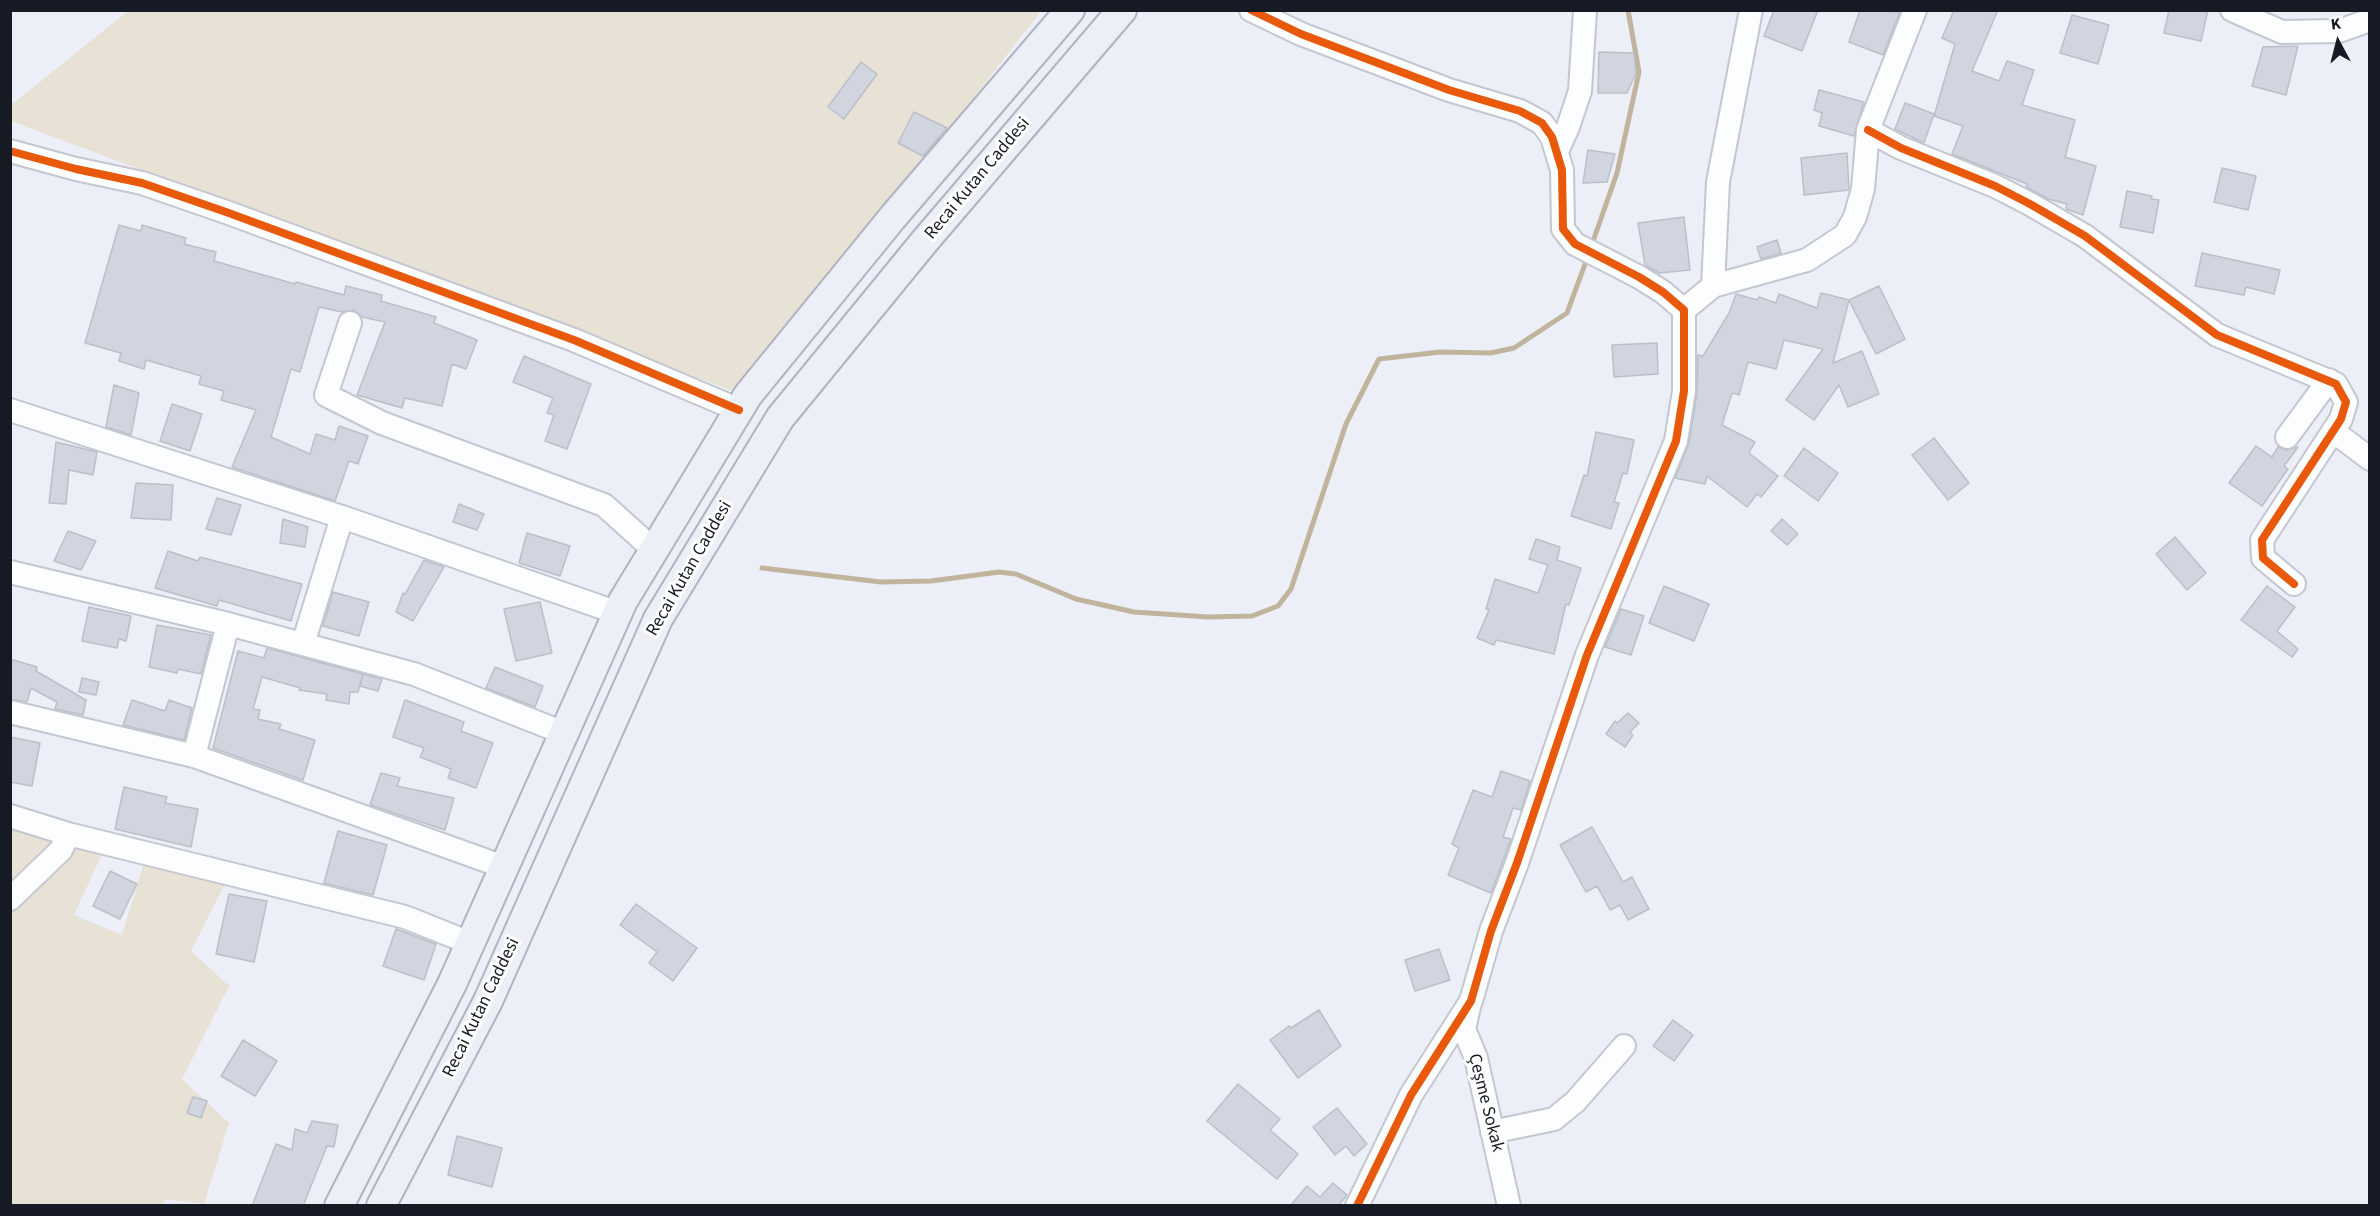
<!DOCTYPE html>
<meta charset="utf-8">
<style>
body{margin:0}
#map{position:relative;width:2380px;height:1216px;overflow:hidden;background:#eceff7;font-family:"Source Sans 3",sans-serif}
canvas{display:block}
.frame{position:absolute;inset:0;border:12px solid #151a25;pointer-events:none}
.north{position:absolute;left:2308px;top:12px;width:60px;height:60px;-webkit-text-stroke:4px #fff;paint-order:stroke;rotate:353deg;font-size:16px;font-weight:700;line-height:24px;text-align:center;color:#151a25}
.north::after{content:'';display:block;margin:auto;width:21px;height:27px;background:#151a25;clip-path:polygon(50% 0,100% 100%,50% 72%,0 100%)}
</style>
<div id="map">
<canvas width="2380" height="1216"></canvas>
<div class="frame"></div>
<div class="north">K</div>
</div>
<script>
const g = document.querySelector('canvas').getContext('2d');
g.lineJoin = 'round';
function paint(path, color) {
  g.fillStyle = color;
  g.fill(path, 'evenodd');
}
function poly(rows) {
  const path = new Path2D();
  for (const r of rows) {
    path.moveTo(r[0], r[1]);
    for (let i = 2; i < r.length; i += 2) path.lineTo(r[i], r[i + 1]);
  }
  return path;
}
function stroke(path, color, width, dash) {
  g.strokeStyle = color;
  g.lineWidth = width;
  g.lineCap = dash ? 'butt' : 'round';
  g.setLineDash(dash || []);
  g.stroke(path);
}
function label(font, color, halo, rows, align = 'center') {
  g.font = font + ' "Source Sans 3",sans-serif';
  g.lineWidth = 6;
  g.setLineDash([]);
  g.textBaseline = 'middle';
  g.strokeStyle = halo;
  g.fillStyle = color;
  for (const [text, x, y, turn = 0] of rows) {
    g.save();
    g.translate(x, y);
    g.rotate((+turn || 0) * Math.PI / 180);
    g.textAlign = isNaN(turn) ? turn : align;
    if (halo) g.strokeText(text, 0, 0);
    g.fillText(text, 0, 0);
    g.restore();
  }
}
const green = poly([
 [128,11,1041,11,743,395,11,121,10,106],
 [10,815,107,843,74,915,122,935,147,853,230,874,191,951,229,986,182,1079,229,1123,204,1204,165,1199,162,1206,11,1205]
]);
const stream = poly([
 [1591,247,1617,173,1639,72,1628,10],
 [762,568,881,582,931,581,999,572,1016,574,1076,599,1134,612,1208,617,1252,616,1278,606,1291,589,1346,424,1379,359,1440,352,1491,353,1514,348,1567,313,1588,256]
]);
const building = poly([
 [1774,10,1818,10,1802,51,1764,36,1774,10],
 [1860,10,1900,12,1883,55,1849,42,1860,10],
 [1954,10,1998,10,1972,71,1999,81,2007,61,2034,70,2022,105,2075,120,2065,157,2096,166,2083,215,2066,209,2067,204,2048,199,2026,187,2027,184,1952,154,1963,126,1934,116,1955,44,1942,38,1954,10],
 [2169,10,2208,10,2201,41,2164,33,2169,10],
 [2072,15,2109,25,2098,64,2060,53,2072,15],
 [2298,46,2286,95,2252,86,2263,47,2298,46],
 [1599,52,1634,53,1636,73,1627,93,1598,93,1599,52],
 [861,62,877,74,844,119,828,107,861,62],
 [1819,90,1864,102,1854,136,1819,126,1822,113,1814,110,1819,90],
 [1905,103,1934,114,1924,143,1895,129,1905,103],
 [914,112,947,128,923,156,898,143,914,112],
 [1588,150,1615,154,1607,182,1583,183,1588,150],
 [1847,153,1849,190,1804,195,1801,158,1847,153],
 [2222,168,2256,176,2248,210,2214,202,2222,168],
 [2127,191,2152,196,2151,199,2159,200,2153,233,2120,227,2127,191],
 [1684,217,1690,270,1659,273,1645,265,1638,223,1684,217],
 [119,225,141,231,142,225,186,238,184,244,216,252,214,261,295,284,296,282,344,295,346,286,382,295,381,301,436,317,434,323,477,340,466,369,452,364,442,406,405,398,402,408,357,395,385,322,362,317,354,310,342,312,319,307,300,372,291,369,271,437,310,454,316,434,335,440,339,426,368,436,358,464,349,461,335,501,232,467,256,410,221,400,224,391,199,384,201,376,146,360,144,369,119,361,121,353,85,343,119,225],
 [1777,240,1781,253,1761,259,1757,247,1777,240],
 [2202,253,2280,270,2274,294,2246,287,2244,295,2195,286,2202,253],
 [1879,286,1905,339,1876,354,1849,300,1879,286],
 [1821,293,1849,300,1833,363,1862,351,1879,394,1848,407,1839,385,1814,420,1786,400,1823,349,1784,340,1776,369,1748,362,1739,395,1732,393,1722,425,1755,442,1749,453,1778,476,1761,497,1757,494,1747,507,1707,476,1705,484,1675,478,1689,443,1697,393,1698,355,1703,356,1729,313,1736,294,1757,300,1759,297,1776,303,1779,294,1817,308,1821,293],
 [1657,343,1658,374,1614,377,1612,345,1657,343],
 [524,356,591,384,567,449,545,441,554,415,547,413,553,398,513,382,524,356],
 [114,385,139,393,131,435,106,427,114,385],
 [172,404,202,414,190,451,160,441,172,404],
 [1596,432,1634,440,1627,474,1623,473,1614,502,1619,503,1611,529,1571,516,1584,475,1587,476,1596,432],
 [1934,438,1969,483,1948,500,1912,455,1934,438],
 [56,442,97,452,93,475,69,470,66,504,49,503,56,442],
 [2256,446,2272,457,2278,447,2286,450,2298,447,2284,466,2288,469,2262,506,2229,483,2256,446],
 [1804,448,1838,473,1818,501,1784,476,1804,448],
 [136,483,173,485,171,520,131,518,136,483],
 [217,498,241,505,231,535,206,529,217,498],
 [459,504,484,514,477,530,453,522,459,504],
 [283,519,308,527,305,547,280,543,283,519],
 [1782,519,1798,534,1787,545,1771,531,1782,519],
 [68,531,96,541,81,570,54,561,68,531],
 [527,533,570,546,560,576,519,563,527,533],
 [2175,537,2206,573,2187,590,2156,554,2175,537],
 [1536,539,1560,547,1557,560,1581,568,1569,605,1566,604,1554,654,1496,640,1494,645,1477,638,1489,610,1486,609,1495,579,1538,593,1548,565,1529,559,1536,539],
 [168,551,198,561,200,557,302,584,291,621,219,600,217,606,155,588,168,551],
 [424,560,444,567,413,621,396,612,403,593,405,594,424,560],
 [1664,586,1709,604,1694,641,1649,623,1664,586],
 [2267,586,2295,607,2277,631,2298,649,2292,657,2241,620,2267,586],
 [333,592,369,602,359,636,323,626,333,592],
 [540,602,552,653,516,661,504,609,540,602],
 [89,607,131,616,126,641,119,639,117,648,82,641,89,607],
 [1621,609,1644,616,1631,655,1605,647,1621,609],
 [157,625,211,635,201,674,178,669,177,673,149,667,157,625],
 [267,648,363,674,358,692,350,692,349,704,326,700,327,694,299,690,300,688,262,677,253,709,260,710,258,719,281,724,279,729,315,740,303,780,213,748,238,651,264,658,267,648],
 [10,659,37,667,36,671,86,700,83,715,55,709,57,702,31,688,27,702,10,699,10,659],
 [495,667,543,686,535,707,486,688,495,667],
 [363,674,382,679,378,691,360,686,363,674],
 [82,678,99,682,96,695,79,692,82,678],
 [132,700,165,711,169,700,192,708,184,740,123,725,132,700],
 [405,700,464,722,461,731,493,743,476,788,448,778,451,769,420,757,424,748,393,737,405,700],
 [1628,713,1639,723,1630,732,1633,735,1625,747,1606,734,1615,721,1617,723,1628,713],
 [10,737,40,743,32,786,10,782,10,737],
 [1501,771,1530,781,1521,810,1513,808,1503,837,1511,839,1491,893,1448,875,1459,848,1452,844,1473,790,1492,797,1501,771],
 [381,773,400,778,397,786,454,798,445,830,370,805,381,773],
 [124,787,167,797,165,803,198,809,191,847,115,829,124,787],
 [1592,827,1623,882,1632,877,1649,909,1628,920,1620,905,1610,910,1597,886,1586,892,1560,845,1592,827],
 [338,831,387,845,373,895,324,883,338,831],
 [110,871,137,884,120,919,93,906,110,871],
 [229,894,267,901,254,962,216,954,229,894],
 [636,904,697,948,673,981,649,963,657,952,620,925,636,904],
 [396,929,436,944,424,980,383,966,396,929],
 [1439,949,1450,980,1415,991,1405,960,1439,949],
 [1319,1010,1341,1046,1298,1078,1270,1040,1289,1026,1291,1028,1319,1010],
 [1673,1020,1693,1035,1674,1061,1653,1046,1673,1020],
 [243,1040,277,1061,255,1096,221,1076,243,1040],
 [1238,1084,1280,1119,1270,1130,1298,1154,1277,1179,1207,1121,1238,1084],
 [193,1097,207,1101,201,1118,187,1113,193,1097],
 [1337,1108,1367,1144,1354,1156,1346,1146,1335,1155,1313,1127,1337,1108],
 [312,1121,338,1125,334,1147,327,1146,303,1206,252,1206,276,1144,292,1150,295,1129,307,1133,312,1121],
 [457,1136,502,1148,492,1187,448,1175,457,1136],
 [1333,1183,1347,1195,1338,1206,1290,1206,1307,1186,1320,1197,1333,1183]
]);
const minor = poly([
 [1251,10,1301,34,1449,90,1520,111,1542,123,1552,137,1562,170,1563,229,1575,244,1639,277,1663,292,1684,310,1684,391,1676,441,1587,655,1517,863,1491,931,1471,1001,1411,1095,1357,1206],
 [2232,10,2282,32,2339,31,2370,20],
 [1868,130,1901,148,1995,186,2030,204,2085,236,2217,335,2336,384,2346,402,2341,419,2262,540,2263,558,2294,584],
 [10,151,76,169,142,183,226,212,574,340,739,410],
 [1557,151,1568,127,1580,91,1585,10],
 [1713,286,1718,182,1751,10],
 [1684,310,1713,286,1807,260,1845,235,1855,217,1863,189,1868,130,1915,10],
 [350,323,326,395,382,423,604,505,654,550],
 [10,410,342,517,618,613],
 [2333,431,2370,459],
 [2287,437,2329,380],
 [10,572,228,624,414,674,564,733],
 [228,624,194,756,504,867],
 [303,644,342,517],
 [10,712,194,756],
 [10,816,68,834,405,917,470,943],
 [10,899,61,850,68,834],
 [1469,1007,1464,1029,1476,1058,1509,1206],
 [1492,1132,1554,1119,1575,1102,1624,1046]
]);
const major = poly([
 [339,1206,452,984,623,601,748,395,893,217,1070,10],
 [381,1206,488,1001,658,619,780,418,924,242,1122,10]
]);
const cycleway = poly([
 [1251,10,1301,34,1449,90,1520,111,1542,123,1552,137,1562,170,1563,229,1575,244,1639,277,1663,292,1684,310,1684,391,1676,441,1587,655,1517,863,1491,931,1471,1001,1411,1095,1357,1206],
 [1868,130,1901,148,1995,186,2030,204,2085,236,2217,335,2336,384,2346,402,2341,419,2262,540,2263,558,2294,584],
 [10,151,76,169,142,183,226,212,574,340,739,410]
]);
const streetNames = [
 ["Recai Kutan Caddesi",978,179,-50],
 ["Recai Kutan Caddesi",690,569,-60],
 ["Recai Kutan Caddesi",482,1008,-64],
 ["Çeşme Sokak",1485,1103,76]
];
paint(green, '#e7e1d6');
stroke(stream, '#c0b49c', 5);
paint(building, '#d1d5df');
stroke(building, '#bbbfc8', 1.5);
stroke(minor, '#c4c7d1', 26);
stroke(major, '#aeb4c1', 32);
stroke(minor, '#fcfdfe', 22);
stroke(major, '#eceff5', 28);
stroke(cycleway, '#e8590c', 8);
label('18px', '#151a25', '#fff', streetNames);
</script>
